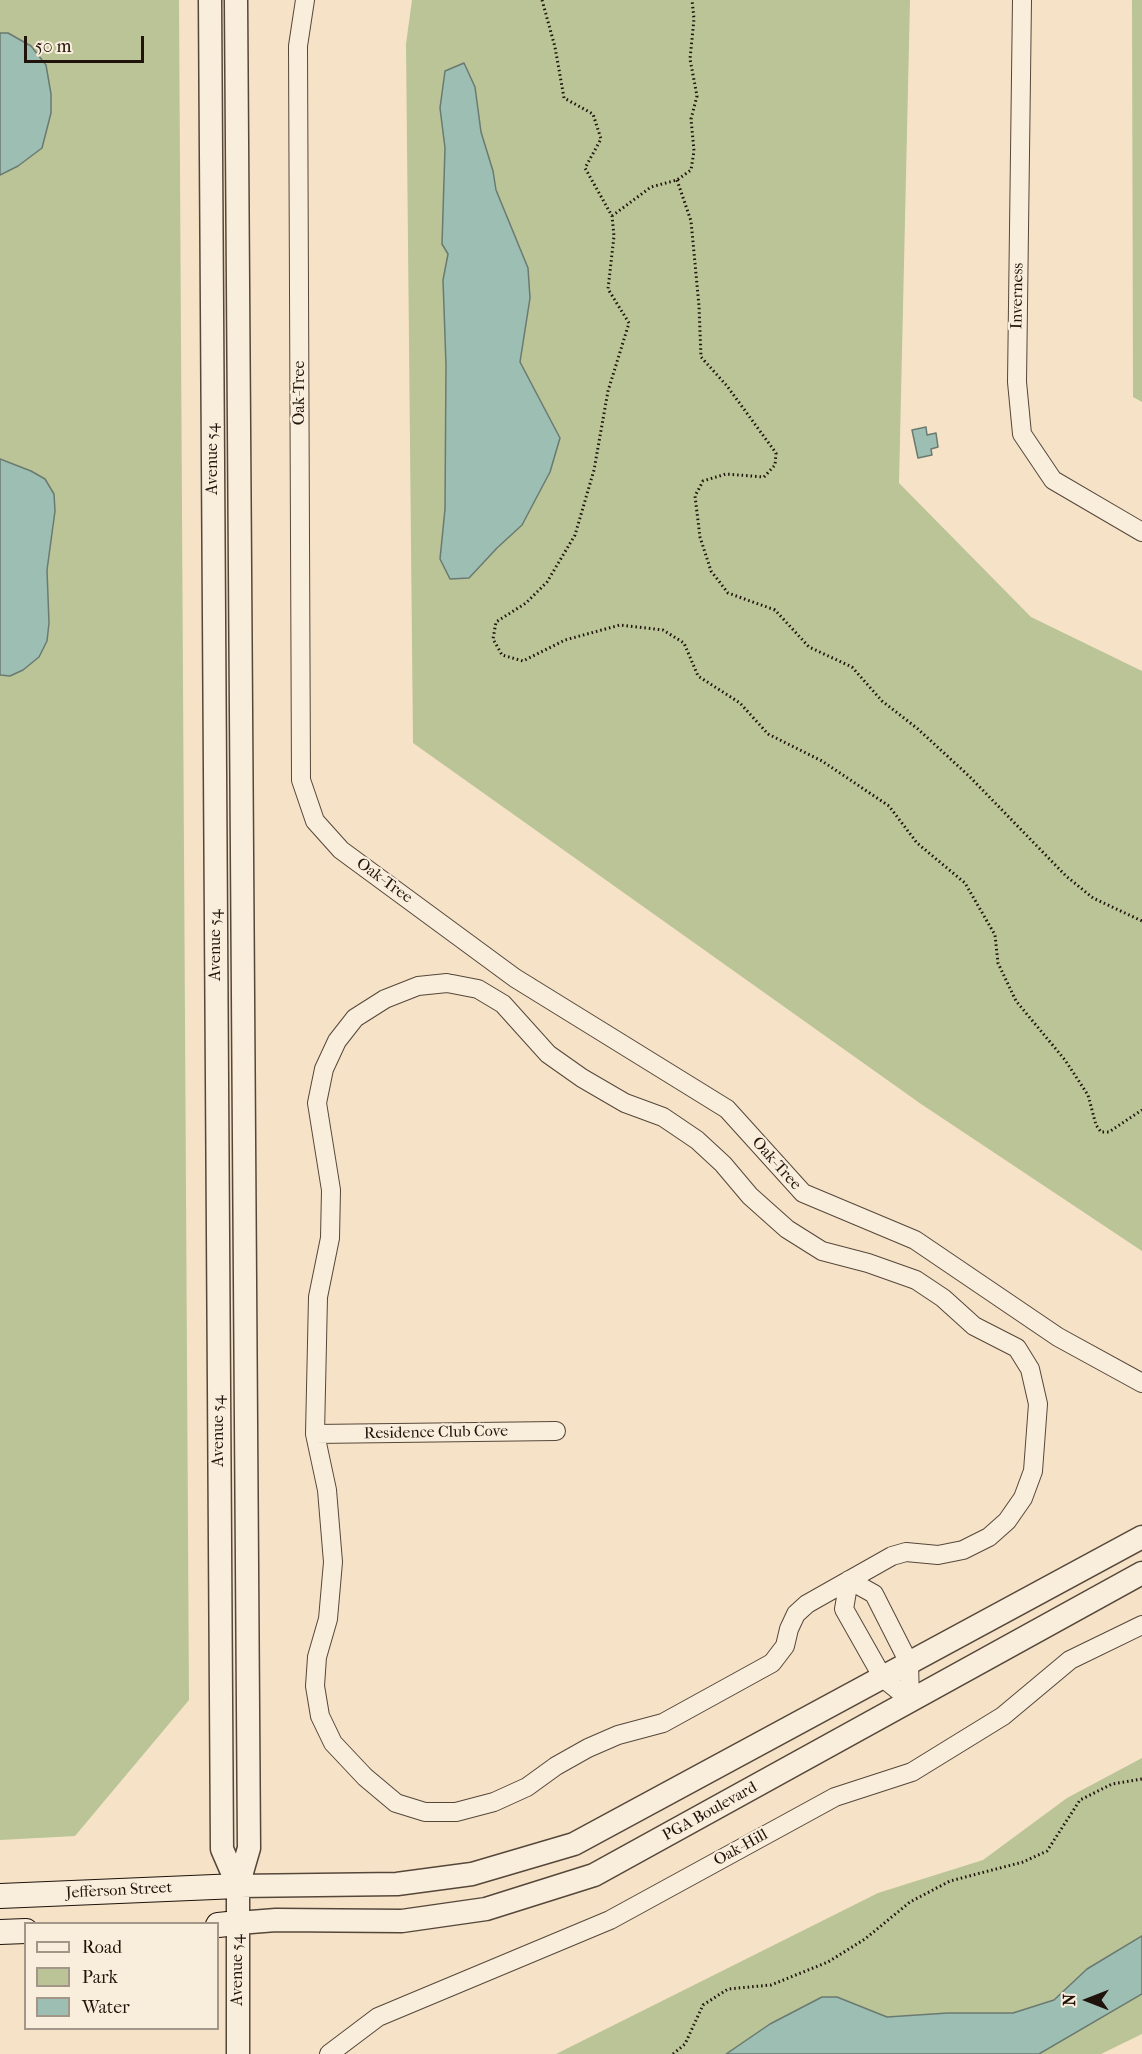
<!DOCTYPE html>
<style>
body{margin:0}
#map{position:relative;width:1142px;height:2054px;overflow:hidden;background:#f6e3c7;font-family:"IM FELL French Canon",serif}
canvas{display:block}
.legend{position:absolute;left:24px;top:1922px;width:195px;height:108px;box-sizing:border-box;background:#f9eddb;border:2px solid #a29688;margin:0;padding:8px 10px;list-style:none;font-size:18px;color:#1f130b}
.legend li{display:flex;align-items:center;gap:12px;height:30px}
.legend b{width:30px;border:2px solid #a29688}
.north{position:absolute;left:1058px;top:1970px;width:60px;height:60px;-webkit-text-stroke:4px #f9eddb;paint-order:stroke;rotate:270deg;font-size:16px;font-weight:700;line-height:24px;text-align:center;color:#1f130b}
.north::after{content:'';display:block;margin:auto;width:21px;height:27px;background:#1f130b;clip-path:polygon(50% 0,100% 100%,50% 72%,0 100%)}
.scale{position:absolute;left:24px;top:36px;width:120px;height:27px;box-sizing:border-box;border:3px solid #1f130b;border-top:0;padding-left:8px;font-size:18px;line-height:21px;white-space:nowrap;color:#1f130b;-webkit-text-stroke:4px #f9eddb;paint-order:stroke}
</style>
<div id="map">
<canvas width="1142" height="2054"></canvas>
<ul class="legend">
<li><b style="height:8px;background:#f9eddb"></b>Road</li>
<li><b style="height:16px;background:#bac497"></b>Park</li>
<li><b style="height:16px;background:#9dbeb3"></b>Water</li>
</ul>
<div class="north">N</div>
<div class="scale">50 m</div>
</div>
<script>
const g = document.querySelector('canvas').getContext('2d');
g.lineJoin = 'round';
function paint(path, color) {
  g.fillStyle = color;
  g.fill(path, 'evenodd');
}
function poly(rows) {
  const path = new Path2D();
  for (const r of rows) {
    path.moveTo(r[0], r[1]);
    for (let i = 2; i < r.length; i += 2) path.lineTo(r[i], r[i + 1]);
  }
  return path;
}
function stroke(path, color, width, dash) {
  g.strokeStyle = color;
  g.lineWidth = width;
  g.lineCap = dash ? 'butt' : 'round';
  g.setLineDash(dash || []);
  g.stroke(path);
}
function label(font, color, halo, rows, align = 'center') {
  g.font = font + ' "IM FELL French Canon",serif';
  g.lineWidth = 4.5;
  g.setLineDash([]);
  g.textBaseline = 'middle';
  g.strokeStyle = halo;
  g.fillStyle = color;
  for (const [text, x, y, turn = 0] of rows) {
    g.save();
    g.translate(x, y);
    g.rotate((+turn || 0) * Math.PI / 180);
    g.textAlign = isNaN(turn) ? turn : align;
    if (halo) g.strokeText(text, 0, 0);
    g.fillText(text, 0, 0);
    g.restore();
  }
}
const green = poly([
 [0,0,179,0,189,1700,75,1836,0,1840],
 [412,0,910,0,899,483,1031,617,1142,671,1142,1251,921,1104,413,743,406,44],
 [1132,0,1142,0,1142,402,1133,397],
 [1142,1758,1142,2034,1101,2054,556,2054,878,1893,983,1860,1067,1798]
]);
const water = poly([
 [0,33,8,33,31,46,46,65,51,94,51,113,42,148,18,166,0,175,0,33],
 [464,63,475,87,481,132,493,171,496,190,528,268,530,298,520,362,560,438,550,472,522,525,497,548,469,578,450,579,440,559,445,509,446,365,443,280,448,254,442,244,445,148,440,108,445,71,464,63],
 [926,427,927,435,936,433,938,447,931,449,932,455,918,458,912,430,926,427],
 [0,459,31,471,45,479,54,494,55,511,47,570,49,623,47,641,39,657,23,670,10,676,0,675,0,459],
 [1142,1936,1142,1994,1039,2054,726,2054,770,2024,822,1997,837,1997,887,2017,948,2013,1013,2013,1054,2000,1087,1969,1142,1936]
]);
const path = poly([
 [542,0,555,47,564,98,593,114,601,139,585,168,612,216,614,236,608,289,629,323,608,391,594,470,575,535,547,582,526,603,496,622,493,639,502,655,523,661,565,640,620,625,663,630,684,643,698,676,740,703,768,734,822,761,889,806,917,843,965,883,995,935,998,963,1016,1001,1065,1060,1088,1095,1096,1125,1101,1132,1109,1132,1142,1110],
 [677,180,691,221,699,306,701,357,727,386,776,453,775,465,764,477,726,474,703,481,695,496,700,537,711,571,728,593,775,610,809,647,852,667,882,701,918,729,970,777,1066,876,1093,898,1142,921],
 [612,216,651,187,677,180,691,170,694,151,691,119,697,96,690,59,694,19,692,0],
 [673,2054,685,2044,703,2005,728,1989,771,1985,828,1962,865,1939,910,1902,950,1881,1023,1862,1047,1851,1080,1800,1112,1784,1142,1779]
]);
const minor = poly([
 [305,0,298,46,301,780,315,821,341,850,515,978,727,1109,803,1193,915,1240,1058,1337,1142,1383],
 [1022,0,1017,382,1022,434,1053,480,1142,532],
 [447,983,478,989,503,1004,548,1054,582,1078,625,1103,663,1117,697,1140,723,1164,750,1196,787,1229,822,1251,868,1263,916,1280,943,1298,974,1326,1017,1348,1030,1369,1038,1404,1033,1471,1023,1498,1007,1521,989,1537,963,1550,938,1555,906,1552,892,1556,807,1604,796,1614,789,1629,785,1646,772,1663,663,1723,618,1735,588,1748,556,1766,527,1787,494,1802,456,1812,425,1812,396,1803,365,1777,333,1743,320,1716,315,1686,317,1657,328,1619,333,1562,327,1490,315,1434,318,1297,330,1238,331,1190,317,1103,324,1069,337,1041,355,1018,385,999,418,986,447,983],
 [315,1434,556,1431],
 [849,1580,874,1594,909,1663,910,1700,883,1678,844,1609,849,1580],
 [329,2054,378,2017,610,1920,835,1797,912,1772,1003,1716,1070,1660,1142,1625]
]);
const tertiary = poly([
 [210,0,222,1849,238,1886],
 [236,0,249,1848,238,1886,238,2054],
 [238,1886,397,1884,472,1874,574,1844,1142,1537],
 [238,1923,276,1920,402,1921,486,1909,594,1875,1142,1573]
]);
const secondary = poly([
 [0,1896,238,1886],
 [218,1925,238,1923],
 [0,1932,26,1931]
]);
const streetNames = [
 ["Inverness",1018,296,-89],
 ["Oak-Tree",300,393,-90],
 ["Avenue 54",213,459,-90],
 ["Oak-Tree",384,881,36],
 ["Avenue 54",216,945,-90],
 ["Oak-Tree",776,1164,48],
 ["Avenue 54",219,1431,-90],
 ["Residence Club Cove",436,1433,-1],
 ["PGA Boulevard",710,1812,-29],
 ["Oak-Hill",741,1848,-29],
 ["Jefferson Street",119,1891,-3],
 ["Avenue 54",238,1970,-90]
];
paint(green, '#bac497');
paint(water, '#9dbeb3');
stroke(water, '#6b7a70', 1.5);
stroke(minor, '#55473a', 20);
stroke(tertiary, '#55473a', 25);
stroke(secondary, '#1f130b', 26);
stroke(path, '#1f130b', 3, [1.5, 3]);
stroke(minor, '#f9eddb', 18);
stroke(tertiary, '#f9eddb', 22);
stroke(secondary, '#f9eddb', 24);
label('16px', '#1f130b', '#f9eddb', streetNames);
</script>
